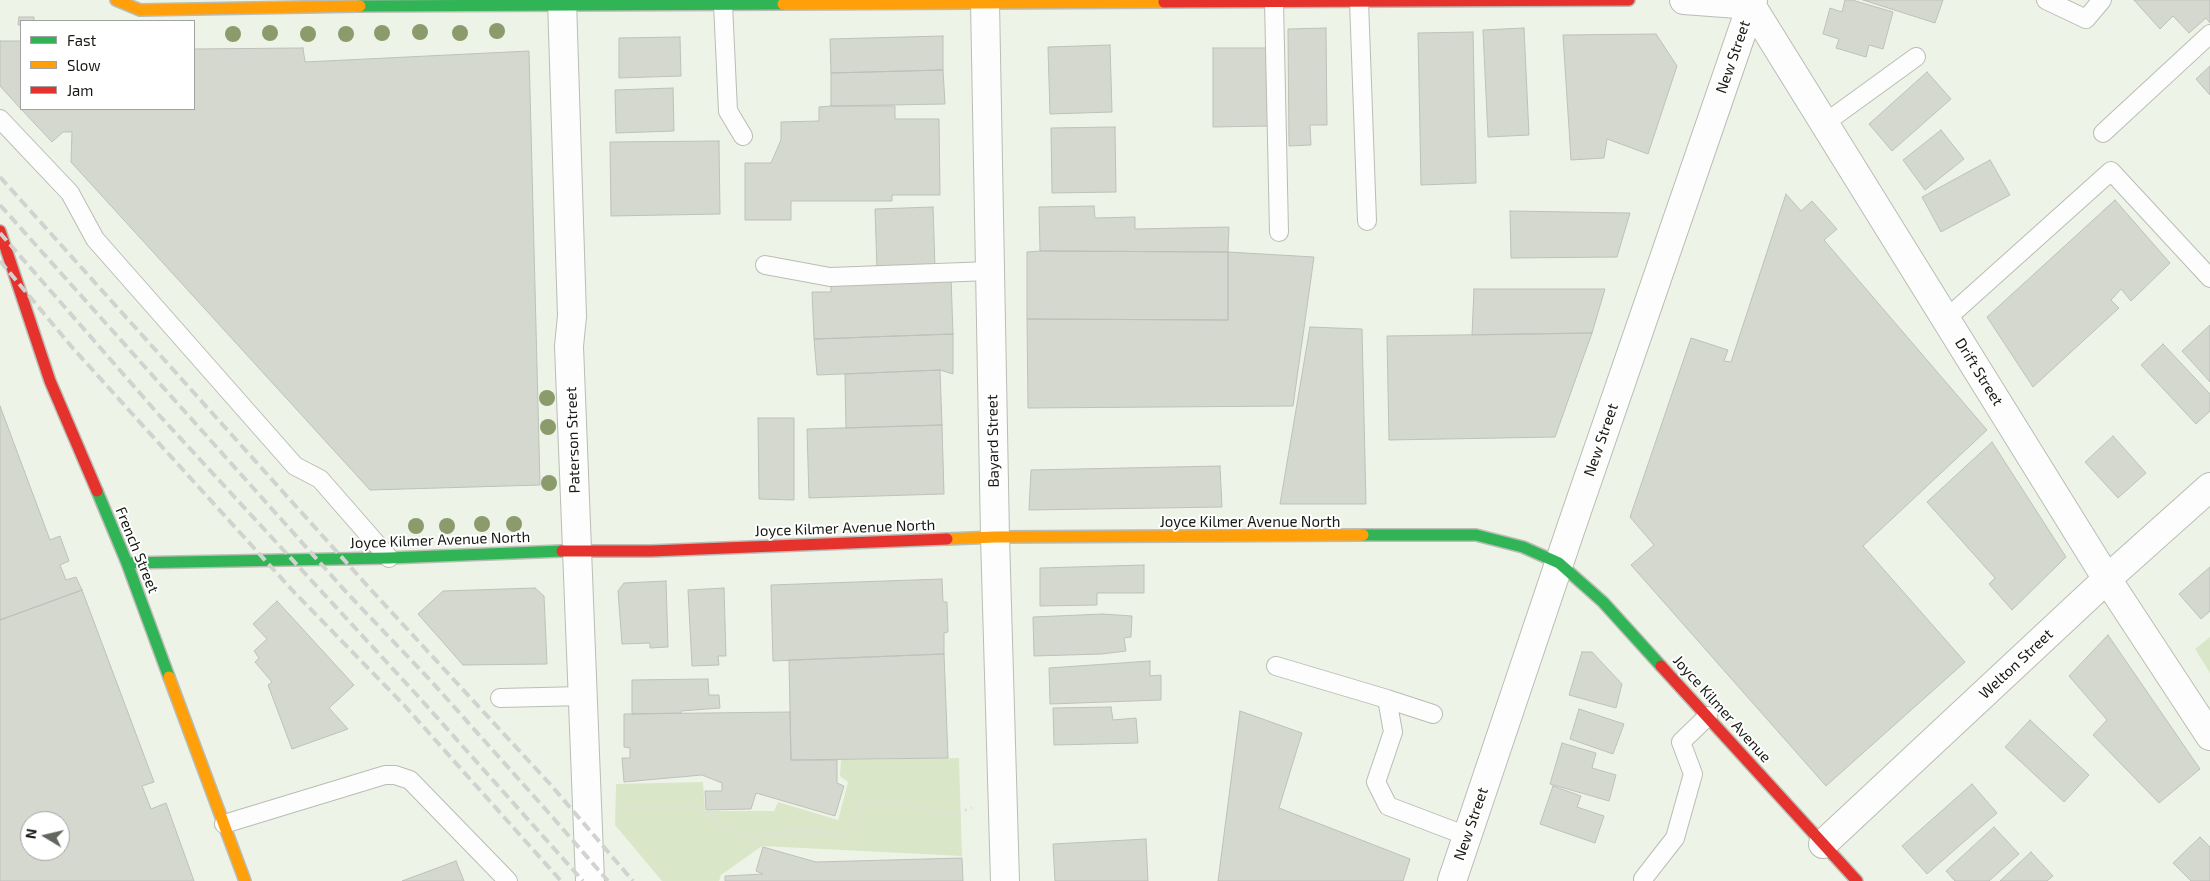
<!DOCTYPE html>
<style>
body{margin:0}
#map{position:relative;width:2210px;height:881px;overflow:hidden;background:#eef3e8;font-family:"Exo 2",sans-serif}
canvas{display:block}
.legend{position:absolute;left:20px;top:20px;width:175px;height:90px;box-sizing:border-box;background:#fff;border:1px solid #a2a3a1;margin:0;padding:6px 9px;list-style:none;font-size:15px;color:#171a13}
.legend li{display:flex;align-items:center;gap:10px;height:25px}
.legend b{width:25px;border:1px solid #a2a3a1}
.north{position:absolute;left:20px;top:811px;width:50px;height:50px;box-sizing:border-box;background:#fff;border:1px solid #a2a3a1;border-radius:50%;rotate:279deg;font-size:14px;font-weight:700;line-height:20px;text-align:center;color:#171a13}
.north::after{content:'';display:block;margin:auto;width:18px;height:22px;background:#62665e;clip-path:polygon(50% 0,100% 100%,50% 72%,0 100%)}
</style>
<div id="map">
<canvas width="2210" height="881"></canvas>
<ul class="legend">
<li><b style="height:6px;background:#30b455"></b>Fast</li>
<li><b style="height:6px;background:#ff9f0a"></b>Slow</li>
<li><b style="height:6px;background:#e5322d"></b>Jam</li>
</ul>
<div class="north">N</div>
</div>
<script>
const g = document.querySelector('canvas').getContext('2d');
g.lineJoin = 'round';
function paint(path, color) {
  g.fillStyle = color;
  g.fill(path, 'evenodd');
}
function poly(rows) {
  const path = new Path2D();
  for (const r of rows) {
    path.moveTo(r[0], r[1]);
    for (let i = 2; i < r.length; i += 2) path.lineTo(r[i], r[i + 1]);
  }
  return path;
}
function stroke(path, color, width, dash) {
  g.strokeStyle = color;
  g.lineWidth = width;
  g.lineCap = dash ? 'butt' : 'round';
  g.setLineDash(dash || []);
  g.stroke(path);
}
function label(font, color, halo, rows, align = 'center') {
  g.font = font + ' "Exo 2",sans-serif';
  g.lineWidth = 4;
  g.setLineDash([]);
  g.textBaseline = 'middle';
  g.strokeStyle = halo;
  g.fillStyle = color;
  for (const [text, x, y, turn = 0] of rows) {
    g.save();
    g.translate(x, y);
    g.rotate((+turn || 0) * Math.PI / 180);
    g.textAlign = isNaN(turn) ? turn : align;
    if (halo) g.strokeText(text, 0, 0);
    g.fillText(text, 0, 0);
    g.restore();
  }
}
const green = poly([
 [2210,637,2210,673,2195,649],
 [959,758,962,856,762,846,721,875,719,881,662,881,615,825,616,784,703,782,705,811,774,811,778,802,838,820,848,782,840,776,841,760]
]);
const building = poly([
 [1845,0,1852,0,1893,12,1883,49,1869,45,1866,57,1836,48,1839,39,1823,34,1830,8,1842,12,1845,0],
 [1863,0,1943,0,1935,23,1863,0],
 [2134,0,2210,0,2210,23,2206,18,2189,33,2173,16,2160,29,2134,0],
 [19,17,34,17,34,21,21,21,21,25,18,25,19,17],
 [1326,28,1327,125,1310,125,1311,145,1289,146,1288,29,1326,28],
 [1524,28,1529,135,1488,137,1483,30,1524,28],
 [1473,32,1476,183,1421,185,1418,33,1473,32],
 [1656,34,1677,66,1648,154,1607,139,1604,158,1571,160,1563,35,1656,34],
 [943,36,943,70,831,73,830,39,943,36],
 [680,37,681,76,619,78,619,38,680,37],
 [0,41,21,41,21,109,0,86,0,41],
 [1110,45,1112,112,1050,114,1048,47,1110,45],
 [303,48,305,62,529,51,540,485,370,490,71,162,72,132,63,132,52,142,21,109,194,109,194,49,303,48],
 [1213,48,1269,48,1268,126,1213,127,1213,48],
 [2210,66,2210,95,2196,79,2210,66],
 [943,70,945,104,831,106,831,73,943,70],
 [1927,72,1951,99,1892,151,1869,124,1927,72],
 [673,88,674,131,616,133,615,90,673,88],
 [831,106,895,106,895,119,939,119,940,195,892,195,892,201,791,201,791,220,745,220,745,163,771,163,781,140,781,122,819,121,819,107,831,106],
 [1115,127,1116,192,1052,193,1051,128,1115,127],
 [1941,130,1964,159,1925,190,1903,160,1941,130],
 [719,141,720,214,611,216,610,142,719,141],
 [1990,160,2010,195,1941,232,1922,197,1990,160],
 [1786,194,1801,211,1812,201,1837,229,1824,240,1987,430,1863,546,1965,662,1826,786,1631,565,1654,545,1630,517,1691,338,1728,350,1724,361,1731,362,1786,194],
 [2115,200,2170,263,2131,301,2121,289,2111,300,2119,308,2033,387,1987,317,2115,200],
 [1094,206,1095,218,1135,217,1135,229,1229,227,1228,252,1040,251,1039,207,1094,206],
 [933,207,935,268,877,270,875,209,933,207],
 [1510,211,1630,213,1617,257,1511,258,1510,211],
 [1040,251,1228,252,1228,320,1027,319,1027,252,1040,251],
 [1228,252,1314,257,1293,406,1028,408,1027,319,1228,320,1228,252],
 [951,277,953,334,814,339,812,292,831,292,831,281,951,277],
 [1474,289,1605,289,1592,333,1472,335,1474,289],
 [2210,325,2210,382,2182,351,2210,325],
 [1310,327,1362,329,1366,504,1280,504,1310,327],
 [1592,333,1555,437,1389,440,1387,336,1592,333],
 [953,334,953,374,940,370,817,375,814,339,953,334],
 [2163,344,2210,394,2210,411,2196,424,2141,365,2163,344],
 [940,370,942,425,846,428,845,374,940,370],
 [0,406,50,540,60,536,69,561,60,565,66,580,76,577,82,590,0,620,0,406],
 [758,418,794,418,794,500,759,499,758,418],
 [942,425,944,494,809,498,807,429,942,425],
 [2113,436,2146,473,2118,498,2085,462,2113,436],
 [1992,442,2066,557,2012,610,1989,584,1995,578,1927,502,1992,442],
 [1220,466,1222,507,1029,510,1031,470,1220,466],
 [1144,565,1144,593,1097,593,1097,605,1040,606,1040,568,1144,565],
 [2210,567,2210,611,2201,619,2179,594,2210,567],
 [942,579,943,602,947,602,948,632,944,633,944,654,773,661,771,585,942,579],
 [666,581,668,647,650,648,650,643,622,644,618,591,624,583,666,581],
 [535,588,544,596,547,664,463,665,418,614,443,591,535,588],
 [724,588,726,656,718,656,719,665,692,666,688,590,724,588],
 [82,590,154,782,142,786,151,809,166,803,194,881,0,881,0,620,82,590],
 [30,821,60,821,60,851,30,851,30,821],
 [277,601,354,685,329,708,348,729,292,749,268,685,272,682,255,662,259,658,254,651,267,639,253,624,277,601],
 [1103,614,1132,616,1131,637,1124,638,1126,651,1102,654,1034,656,1033,617,1103,614],
 [2108,635,2200,769,2159,803,2093,735,2107,720,2069,676,2108,635],
 [1582,652,1592,652,1622,684,1616,708,1569,695,1582,652],
 [944,654,948,758,791,760,789,660,944,654],
 [1150,661,1150,676,1161,675,1161,700,1050,704,1049,668,1150,661],
 [708,679,709,695,719,695,720,708,681,711,681,713,632,714,632,680,708,679],
 [1111,707,1113,720,1136,718,1138,743,1054,745,1053,708,1111,707],
 [1579,709,1624,724,1613,754,1570,739,1579,709],
 [1240,711,1302,733,1279,808,1410,859,1403,881,1218,881,1240,711],
 [790,712,791,760,837,760,837,783,844,786,835,816,756,793,751,809,706,810,705,791,722,791,722,783,702,775,624,782,622,758,630,758,630,748,624,747,624,714,790,712],
 [2030,720,2089,775,2064,802,2005,747,2030,720],
 [1562,743,1596,753,1592,768,1616,775,1609,801,1550,784,1562,743],
 [1972,784,1997,813,1927,874,1902,846,1972,784],
 [1553,786,1581,796,1577,807,1604,816,1595,843,1540,824,1553,786],
 [1994,827,2019,854,1989,881,1955,881,1946,871,1994,827],
 [2200,837,2210,847,2210,881,2191,881,2173,863,2200,837],
 [1146,839,1148,881,1055,881,1053,844,1146,839],
 [763,847,816,862,962,858,963,881,725,881,725,876,763,874,756,871,763,847],
 [2031,852,2053,876,2047,881,2000,881,2031,852],
 [456,861,464,881,402,881,456,861]
]);
const path = poly([
 [618,807,694,806,748,840,790,831,849,832,864,803,895,803,951,815,972,808]
]);
const lane = poly([
 [2046,0,2086,19,2102,0],
 [1274,1,1279,232],
 [1359,1,1367,221],
 [723,4,728,111,743,136],
 [0,119,70,193,95,239,295,466,320,479,389,558],
 [1825,123,1916,57],
 [2103,133,2210,34],
 [765,265,830,277,990,271],
 [1946,319,2111,171,2210,278],
 [1276,666,1387,699,1393,732,1376,782,1388,806,1467,836],
 [500,698,583,696],
 [1387,699,1433,714],
 [224,824,385,775,395,775,410,780,508,881],
 [1643,879,1675,838,1693,774,1681,742,1708,716]
]);
const street = poly([
 [562,0,572,316,569,346,590,881],
 [1684,0,1751,5],
 [985,2,995,537,1005,881],
 [1751,5,2107,579,2210,736],
 [1823,844,2107,579,2210,487],
 [1452,881,1571,528,1753,0]
]);
const fast = poly([
 [360,6,783,4],
 [97,491,127,563,169,677],
 [1363,535,1476,535,1523,547,1559,563,1603,602,1661,666],
 [127,563,389,558,562,551]
]);
const slow = poly([
 [116,0,140,10,360,6],
 [783,4,1164,2],
 [947,539,995,537,1363,535],
 [169,677,245,881]
]);
const jam = poly([
 [1164,2,1629,0],
 [0,231,50,381,97,491],
 [562,551,651,551,947,539],
 [1661,666,1857,881]
]);
const rail = poly([
 [0,177,373,592,550,784,633,881],
 [0,205,348,594,431,681,548,812,608,881],
 [0,233,159,415,416,694,583,881],
 [0,261,71,346,145,428,293,591,404,705,561,881]
]);
const trees = [
 [497,31],
 [420,32],
 [270,33],
 [382,33],
 [460,33],
 [233,34],
 [308,34],
 [346,34],
 [547,398],
 [548,427],
 [549,483],
 [482,524],
 [514,524],
 [416,526],
 [447,526]
];
const streetNames = [
 ["New Street",1733,57,-71],
 ["Drift Street",1979,372,58],
 ["Paterson Street",573,440,-92],
 ["New Street",1601,440,-71],
 ["Bayard Street",993,441,-91],
 ["Joyce Kilmer Avenue North",1250,522],
 ["Joyce Kilmer Avenue North",845,528,-2],
 ["Joyce Kilmer Avenue North",440,540,-2],
 ["French Street",137,550,68],
 ["Welton Street",2016,664,-43],
 ["Joyce Kilmer Avenue",1722,709,48],
 ["New Street",1471,824,-71]
];
paint(green, '#d9e7c8');
paint(building, '#d4d8cf');
stroke(building, '#bdc1b9', 1);
stroke(lane, '#b9bdb5', 20);
stroke(street, '#b9bdb5', 30);
stroke(fast, '#b9bdb5', 14);
stroke(slow, '#b9bdb5', 14);
stroke(jam, '#b9bdb5', 14);
stroke(path, '#e0e1de', 3, [2.5, 4]);
stroke(lane, '#fcfdfc', 18);
stroke(street, '#fcfdfc', 28);
stroke(fast, '#30b455', 11);
stroke(slow, '#ff9f0a', 11);
stroke(jam, '#e5322d', 11);
stroke(rail, '#d2d3d0', 4, [10, 5]);
g.fillStyle = '#8b9b6c';
for (const [x, y] of trees) {
  g.beginPath();
  g.arc(x, y, 8, 0, 2 * Math.PI);
  g.fill();
}
label('15px', '#171a13', '#fff', streetNames);
</script>
